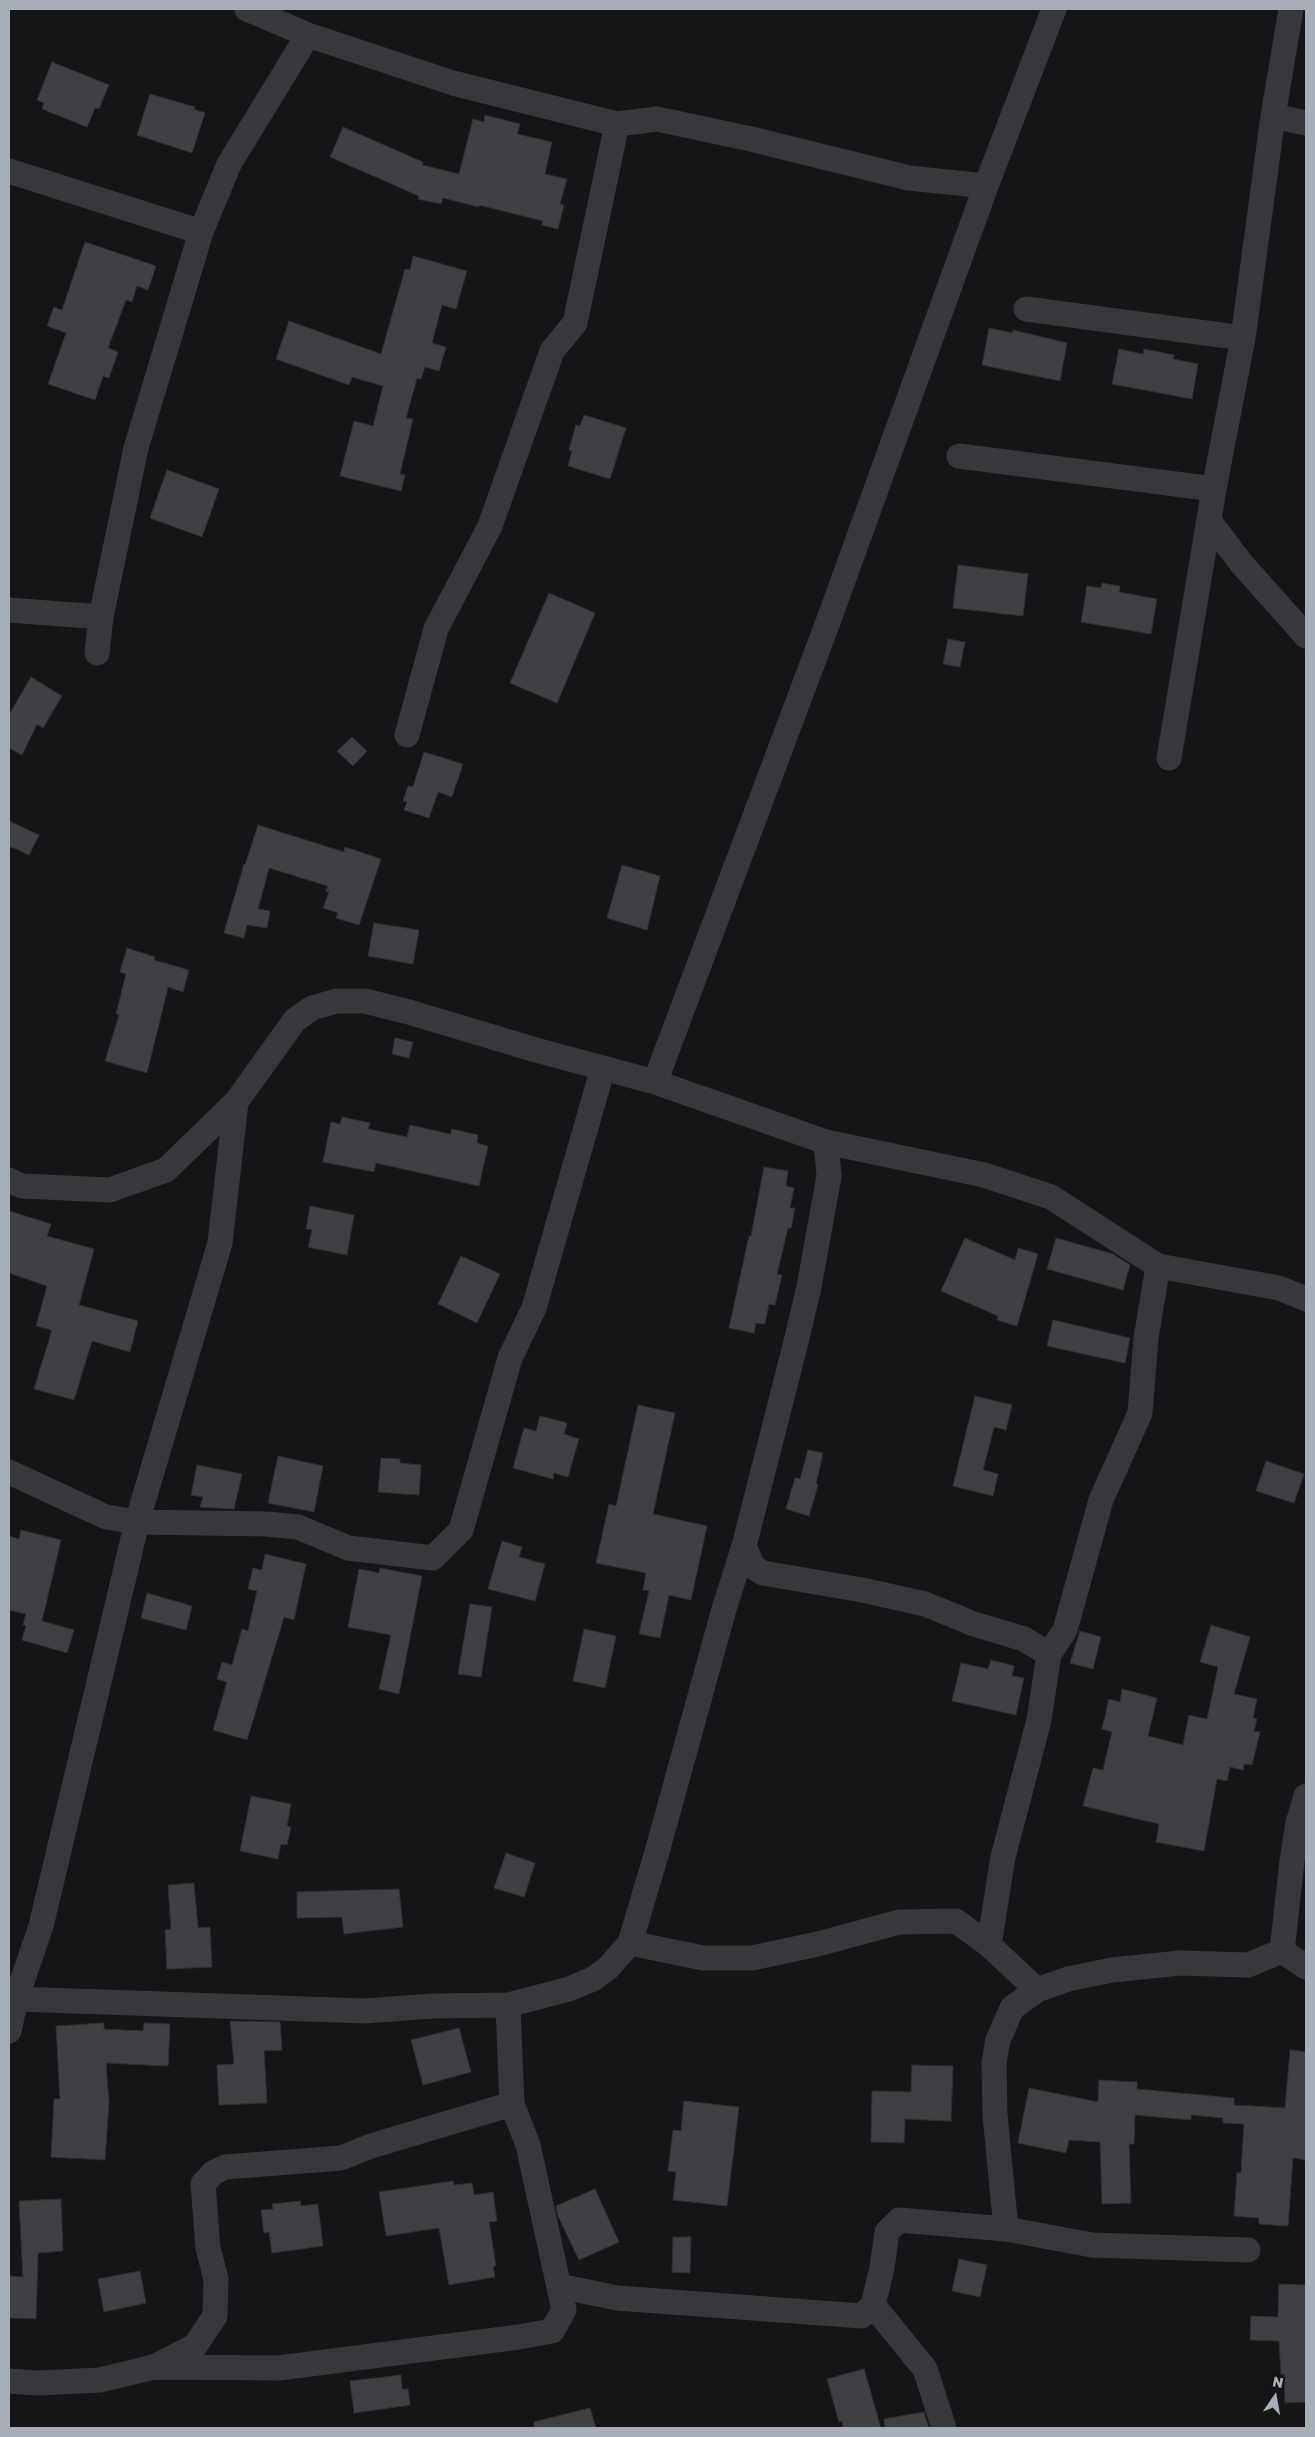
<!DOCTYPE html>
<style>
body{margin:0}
#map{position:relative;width:1315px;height:2437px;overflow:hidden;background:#151517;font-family:"Golos Text",sans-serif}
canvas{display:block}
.frame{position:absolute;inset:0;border:10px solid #a6aeb9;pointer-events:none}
.north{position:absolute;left:1250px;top:2372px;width:50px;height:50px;-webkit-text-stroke:4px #101012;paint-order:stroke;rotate:12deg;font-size:14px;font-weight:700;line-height:20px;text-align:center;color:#a6aeb9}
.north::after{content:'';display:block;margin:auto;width:18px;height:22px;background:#a6aeb9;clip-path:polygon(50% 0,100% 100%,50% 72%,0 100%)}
</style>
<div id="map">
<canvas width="1315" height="2437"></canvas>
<div class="frame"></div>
<div class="north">N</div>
</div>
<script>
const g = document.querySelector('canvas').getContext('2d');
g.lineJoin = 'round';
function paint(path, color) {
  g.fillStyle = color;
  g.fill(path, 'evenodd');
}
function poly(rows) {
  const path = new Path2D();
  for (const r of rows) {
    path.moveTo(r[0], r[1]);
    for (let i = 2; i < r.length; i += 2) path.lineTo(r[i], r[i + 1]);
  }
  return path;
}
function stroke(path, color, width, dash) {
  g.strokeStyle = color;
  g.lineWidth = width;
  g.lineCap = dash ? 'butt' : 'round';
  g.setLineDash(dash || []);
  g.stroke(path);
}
const building = poly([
 [52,62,109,85,99,109,95,108,87,127,42,109,44,103,37,100,52,62],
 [150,94,195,107,194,109,205,113,192,153,137,135,150,94],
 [485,115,520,124,517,134,552,142,545,174,567,179,560,204,564,205,558,229,542,225,543,221,479,205,479,207,443,198,441,204,418,199,419,196,330,157,343,127,423,162,422,165,459,174,473,119,484,122,485,115],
 [85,242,156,266,148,290,137,286,132,302,126,300,108,348,118,352,109,378,103,376,95,400,48,384,66,333,47,326,54,307,62,310,85,242],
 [413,256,467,271,456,309,442,305,432,343,446,347,439,371,425,367,421,379,417,378,406,418,413,419,400,474,405,475,401,491,340,476,354,421,373,426,383,386,352,377,349,385,276,359,289,321,381,354,405,269,410,270,413,256],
 [989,328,1013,333,1013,330,1067,343,1060,381,982,365,989,328],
 [1119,349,1143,354,1144,349,1174,355,1173,359,1198,364,1192,399,1112,384,1119,349],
 [584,415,626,428,610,479,568,466,572,451,569,450,576,425,580,426,584,415],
 [167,470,219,489,202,537,150,518,167,470],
 [958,565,1028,574,1023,616,953,608,958,565],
 [1102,583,1120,586,1119,592,1157,599,1151,634,1081,622,1087,586,1101,588,1102,583],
 [549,593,595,613,557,703,510,683,549,593],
 [948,639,965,642,960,667,943,664,948,639],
 [31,677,62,696,43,728,37,724,22,755,9,748,9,715,31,677],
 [352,737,367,751,353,766,337,751,352,737],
 [424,752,463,764,452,797,438,792,429,818,404,810,407,802,403,801,408,786,413,787,424,752],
 [9,821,39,835,29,855,9,846,9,821],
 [258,825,344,852,345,847,381,859,359,925,336,918,338,913,323,908,329,892,326,891,328,886,269,868,258,909,270,911,267,928,247,925,244,938,224,933,244,864,245,865,258,825],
 [622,865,660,876,647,930,607,918,622,865],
 [374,923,419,930,413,964,368,956,374,923],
 [127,948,155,957,154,960,189,970,183,992,168,987,147,1073,105,1061,119,1015,116,1014,126,974,120,972,127,948],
 [395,1038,413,1042,409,1058,392,1054,395,1038],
 [342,1117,370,1123,368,1129,407,1137,410,1125,450,1134,452,1129,478,1135,477,1143,488,1146,479,1186,376,1163,374,1172,323,1162,331,1122,340,1124,342,1117],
 [764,1167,788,1171,786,1186,794,1188,790,1208,795,1208,791,1228,788,1228,777,1274,782,1275,775,1305,769,1304,765,1324,756,1323,754,1333,729,1328,749,1236,751,1236,764,1167],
 [310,1206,354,1215,347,1255,308,1247,312,1230,306,1229,310,1206],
 [9,1211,51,1224,47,1236,94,1249,79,1305,138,1321,130,1352,92,1341,74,1400,34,1389,52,1330,36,1326,47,1286,9,1273,9,1211],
 [965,1238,1015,1260,1018,1248,1038,1254,1017,1326,997,1320,998,1316,941,1291,965,1238],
 [1056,1238,1113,1254,1130,1265,1123,1290,1047,1269,1056,1238],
 [461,1256,500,1274,477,1323,438,1304,461,1256],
 [1053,1320,1130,1338,1125,1363,1047,1346,1053,1320],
 [975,1396,1012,1405,1006,1430,994,1427,983,1470,998,1474,993,1496,953,1486,975,1396],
 [638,1405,675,1413,653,1514,707,1526,691,1600,669,1595,660,1638,639,1634,649,1591,643,1590,646,1573,596,1563,609,1504,616,1506,638,1405],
 [540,1416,567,1423,564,1434,579,1439,568,1477,554,1473,553,1479,513,1468,524,1428,536,1431,540,1416],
 [808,1450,823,1453,816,1484,818,1485,809,1516,786,1509,795,1478,800,1479,808,1450],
 [278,1456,323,1466,314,1512,268,1503,278,1456],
 [381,1458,400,1459,400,1463,421,1465,419,1495,378,1492,381,1458],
 [1266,1461,1304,1474,1294,1503,1256,1491,1266,1461],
 [197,1465,242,1474,234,1509,200,1507,203,1497,191,1495,197,1465],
 [21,1530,61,1540,42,1621,74,1630,67,1653,22,1640,26,1626,23,1625,26,1614,9,1610,9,1536,19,1539,21,1530],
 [502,1541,522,1547,519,1557,545,1564,535,1601,488,1589,502,1541],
 [265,1554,306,1564,294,1620,284,1617,247,1740,213,1730,227,1682,217,1679,222,1662,232,1665,242,1629,248,1631,257,1591,248,1589,253,1568,262,1570,265,1554],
 [380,1568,422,1576,399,1694,379,1689,391,1635,348,1627,359,1569,379,1573,380,1568],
 [147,1593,192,1606,186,1630,141,1618,147,1593],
 [470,1604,492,1607,481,1677,458,1674,470,1604],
 [1211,1625,1250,1637,1234,1694,1257,1699,1253,1718,1257,1719,1254,1731,1260,1732,1252,1765,1244,1764,1243,1770,1230,1767,1227,1781,1217,1779,1204,1851,1156,1842,1159,1824,1083,1806,1093,1768,1103,1770,1112,1732,1102,1729,1109,1699,1120,1702,1122,1689,1157,1698,1148,1736,1183,1745,1189,1715,1207,1719,1218,1667,1200,1662,1211,1625],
 [584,1629,616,1636,605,1688,573,1681,584,1629],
 [1080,1631,1101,1637,1093,1669,1070,1663,1080,1631],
 [991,1660,1014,1666,1012,1676,1024,1678,1016,1715,952,1701,961,1663,988,1669,991,1660],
 [251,1796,291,1804,287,1826,291,1827,287,1845,281,1844,278,1859,240,1851,251,1796],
 [506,1853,535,1863,524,1897,494,1888,506,1853],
 [194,1883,198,1928,210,1927,212,1967,167,1969,165,1930,171,1929,168,1885,194,1883],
 [399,1889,403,1927,344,1934,342,1917,297,1918,297,1892,399,1889],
 [230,2021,280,2022,282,2050,264,2051,267,2103,219,2105,217,2065,234,2064,230,2021],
 [104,2023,104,2029,143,2031,144,2023,170,2024,168,2066,106,2063,109,2103,105,2160,51,2157,54,2099,60,2099,56,2026,104,2023],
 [459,2028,471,2072,423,2085,411,2040,459,2028],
 [1290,2050,1306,2052,1306,2160,1293,2158,1288,2226,1259,2224,1259,2218,1234,2216,1237,2173,1241,2173,1244,2124,1223,2123,1223,2118,1191,2115,1191,2120,1135,2115,1134,2144,1129,2144,1131,2203,1102,2204,1100,2142,1069,2140,1066,2153,1018,2143,1029,2088,1098,2102,1099,2080,1137,2082,1137,2089,1234,2098,1234,2105,1285,2108,1290,2050],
 [912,2065,953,2066,951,2121,905,2119,904,2143,871,2142,872,2091,911,2092,912,2065],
 [684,2101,739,2107,727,2206,673,2200,676,2172,668,2171,673,2130,681,2131,684,2101],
 [453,2181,454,2185,472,2183,474,2195,493,2192,497,2221,489,2222,496,2266,493,2266,495,2277,449,2285,439,2228,386,2236,379,2192,453,2181],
 [595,2189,619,2242,579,2260,558,2216,556,2206,595,2189],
 [61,2199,63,2251,38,2253,36,2319,9,2318,9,2276,23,2277,19,2201,61,2199],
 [300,2201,301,2206,318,2204,323,2246,272,2253,269,2232,264,2233,261,2210,273,2209,272,2204,300,2201],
 [673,2237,691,2237,690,2273,672,2272,673,2237],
 [959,2259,987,2265,980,2297,952,2291,959,2259],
 [140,2271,146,2303,104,2312,98,2279,140,2271],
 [1279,2284,1306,2285,1306,2402,1285,2403,1284,2374,1281,2375,1279,2341,1250,2340,1251,2316,1278,2317,1279,2284],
 [864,2369,881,2428,843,2428,842,2421,839,2422,827,2379,864,2369],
 [401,2375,402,2389,408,2389,410,2405,354,2413,350,2381,401,2375],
 [590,2408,596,2428,534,2428,534,2422,590,2408],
 [924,2412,929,2428,885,2428,884,2419,924,2412]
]);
const minor = poly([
 [247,9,308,35,453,83,617,124,657,119,751,139,909,178,986,186],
 [1273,116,1306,123],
 [9,171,201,232],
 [1026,309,1243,338],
 [959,456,1214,489],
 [1210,522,1241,563,1306,636],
 [9,610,101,617],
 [97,653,101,617,136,448,201,232,229,164,308,35],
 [407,735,436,629,490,526,552,351,575,323,617,124],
 [1169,758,1214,489,1243,338,1273,116,1291,9],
 [655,1082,828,622,986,186,1054,9],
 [826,1142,984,1175,1051,1197,1158,1266],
 [9,1180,22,1186,110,1190,166,1170,236,1102,295,1020,312,1008,337,1001,365,1001,409,1012,536,1050,655,1082,826,1142,829,1176,809,1287,796,1342,744,1546,724,1609,657,1852,630,1943,608,1968,593,1979,569,1989,508,2005,512,2104,528,2145,564,2310,552,2331,519,2337,279,2368,154,2367],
 [9,1472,106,1517,137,1522,267,1524,298,1527,348,1548,433,1558,461,1530,510,1358,534,1308,603,1068],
 [744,1546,753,1567,763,1573,862,1590,925,1604,974,1624,1024,1639,1049,1654,1039,1720,1003,1857,989,1945],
 [1049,1654,1065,1630,1101,1500,1140,1413,1146,1338,1158,1266,1279,1288,1306,1299],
 [1306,1796,1298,1823,1292,1861,1282,1951,1306,1967],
 [630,1943,703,1958,752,1958,818,1944,899,1922,956,1921,989,1945,1037,1990],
 [16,1999,365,2011,433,2006,508,2005],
 [9,2031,16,1999,41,1926,137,1522,220,1243,236,1102],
 [1006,2229,995,2115,994,2063,998,2040,1012,2008,1037,1990,1068,1979,1112,1970,1180,1963,1248,1965,1282,1951],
 [559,2286,617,2298,862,2316,873,2305,882,2268,887,2232,899,2220,1006,2229,1092,2245,1248,2250],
 [873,2305,925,2369,944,2428],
 [9,2381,38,2383,100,2380,154,2367,195,2346,215,2316,216,2279,208,2248,203,2184,213,2173,225,2167,341,2158,371,2146,512,2104]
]);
paint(building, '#3f4045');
stroke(building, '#2f3034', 1);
stroke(minor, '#36383d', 25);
</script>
